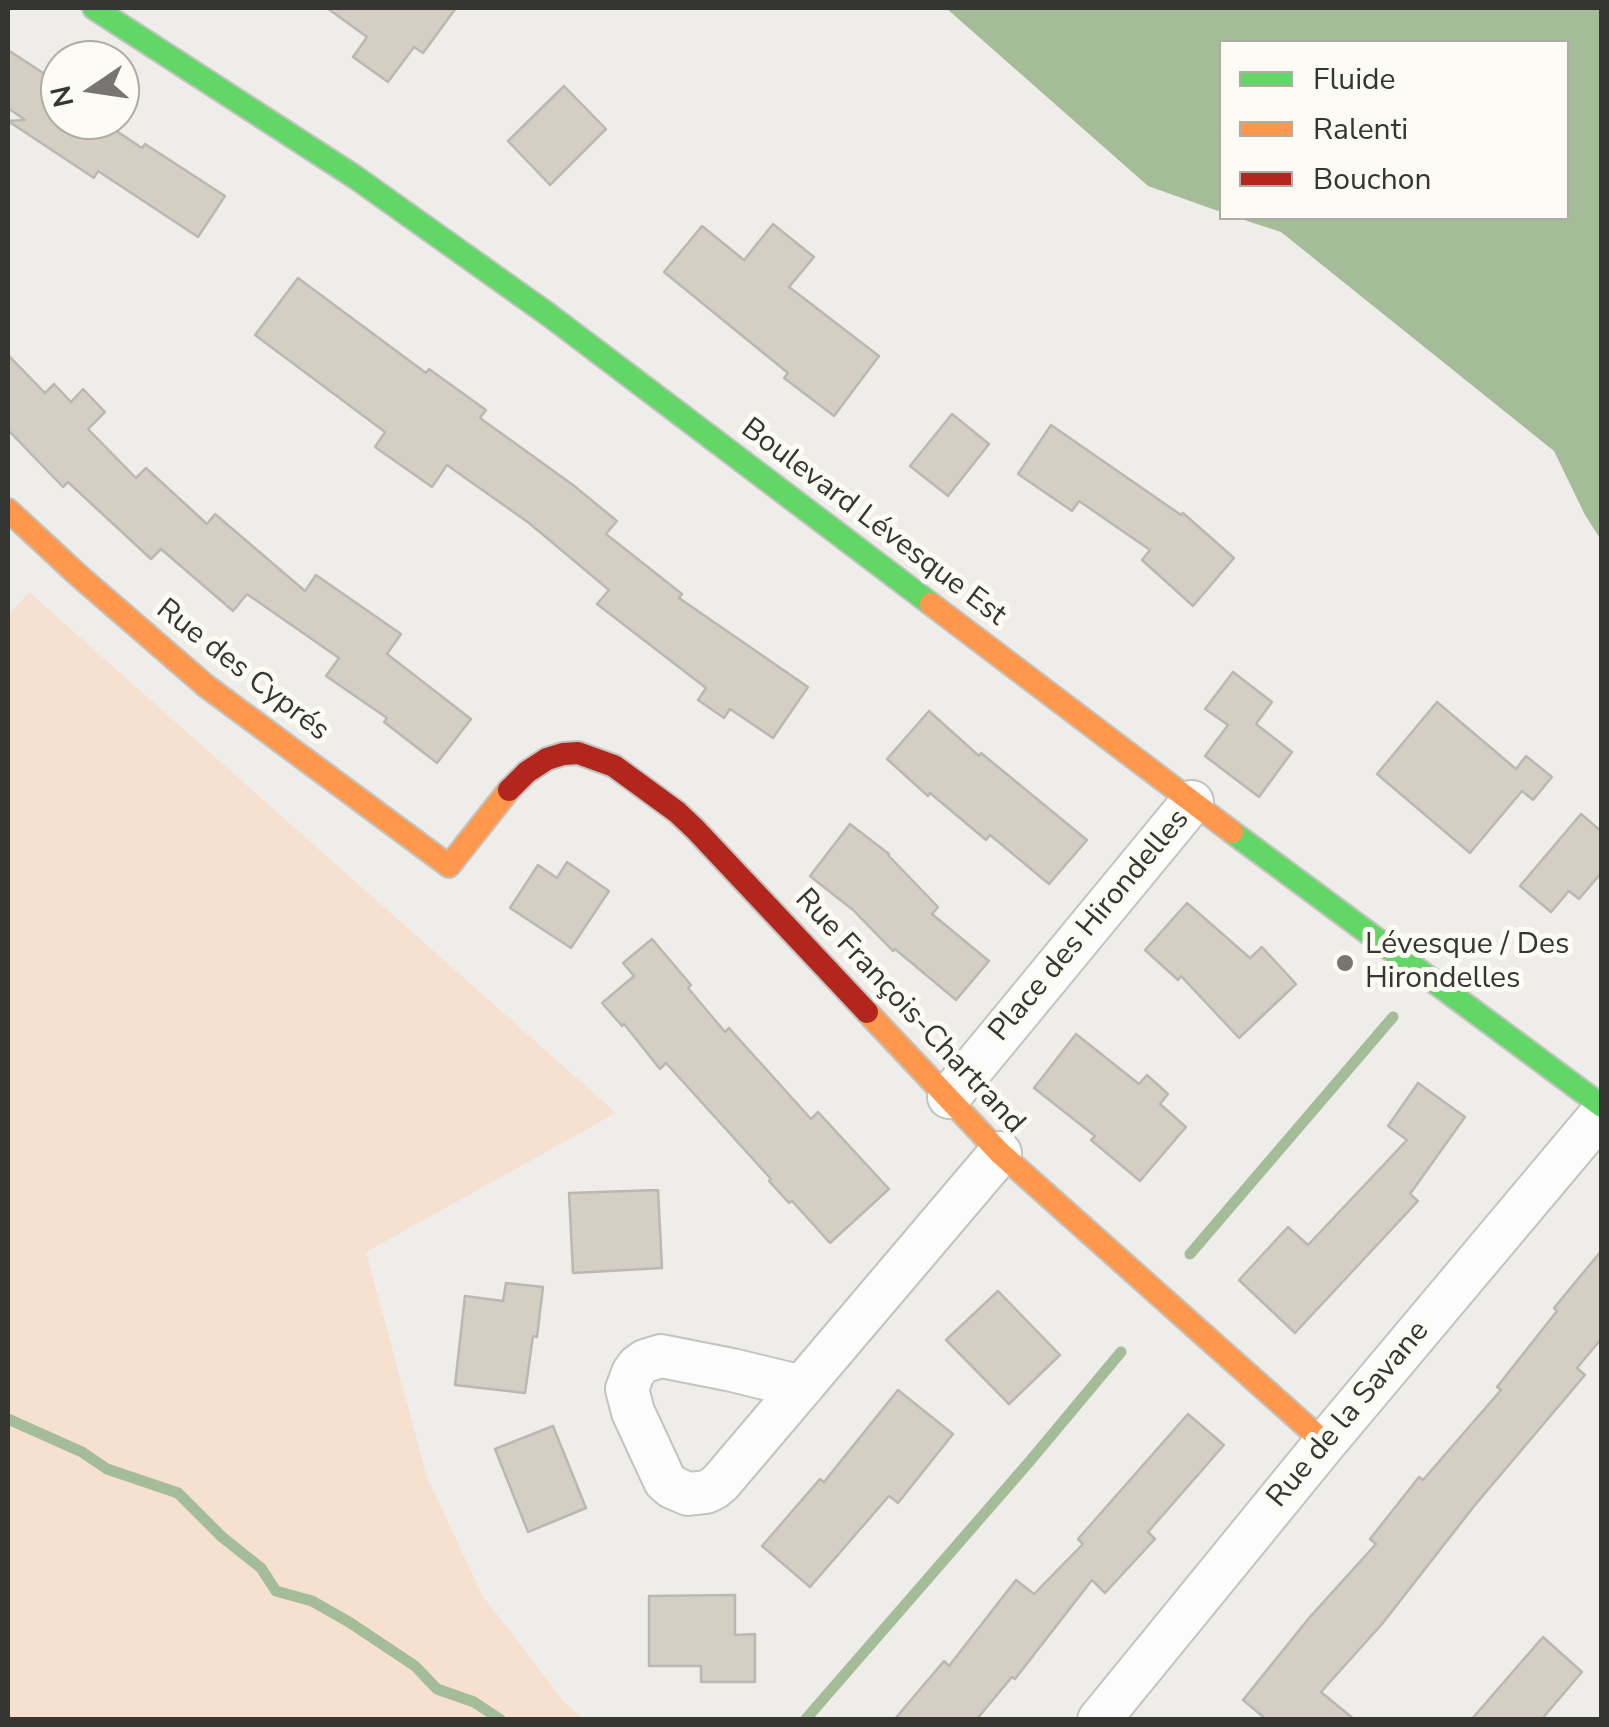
<!DOCTYPE html>
<meta charset="utf-8">
<style>
body{margin:0}
#map{position:relative;width:1609px;height:1727px;overflow:hidden;background:#eeede9;font-family:"Nunito Sans",sans-serif}
canvas{display:block}
.frame{position:absolute;inset:0;border:10px solid #353532;pointer-events:none}
.legend{position:absolute;left:1219px;top:40px;width:350px;height:180px;box-sizing:border-box;background:#fdfcf4;border:2px solid #adaca6;margin:0;padding:12px 18px;list-style:none;font-size:30px;color:#353532}
.legend li{display:flex;align-items:center;gap:20px;height:50px}
.legend b{width:50px;border:2px solid #adaca6}
.north{position:absolute;left:40px;top:40px;width:100px;height:100px;box-sizing:border-box;background:#fdfcf4;border:2px solid #adaca6;border-radius:50%;rotate:257deg;font-size:28px;font-weight:700;line-height:40px;text-align:center;color:#353532}
.north::after{content:'';display:block;margin:auto;width:35px;height:45px;background:#767572;clip-path:polygon(50% 0,100% 100%,50% 72%,0 100%)}
</style>
<div id="map">
<canvas width="1609" height="1727"></canvas>
<div class="frame"></div>
<ul class="legend">
<li><b style="height:12px;background:#63d668"></b>Fluide</li>
<li><b style="height:12px;background:#ff974d"></b>Ralenti</li>
<li><b style="height:12px;background:#b3261e"></b>Bouchon</li>
</ul>
<div class="north">N</div>
</div>
<script>
const g = document.querySelector('canvas').getContext('2d');
g.lineJoin = 'round';
function paint(path, color) {
  g.fillStyle = color;
  g.fill(path, 'evenodd');
}
function poly(rows) {
  const path = new Path2D();
  for (const r of rows) {
    path.moveTo(r[0], r[1]);
    for (let i = 2; i < r.length; i += 2) path.lineTo(r[i], r[i + 1]);
  }
  return path;
}
function stroke(path, color, width, dash) {
  g.strokeStyle = color;
  g.lineWidth = width;
  g.lineCap = dash ? 'butt' : 'round';
  g.setLineDash(dash || []);
  g.stroke(path);
}
function label(font, color, halo, rows, align = 'center') {
  g.font = font + ' "Nunito Sans",sans-serif';
  g.lineWidth = 10;
  g.setLineDash([]);
  g.textBaseline = 'middle';
  g.strokeStyle = halo;
  g.fillStyle = color;
  for (const [text, x, y, turn = 0] of rows) {
    g.save();
    g.translate(x, y);
    g.rotate((+turn || 0) * Math.PI / 180);
    g.textAlign = isNaN(turn) ? turn : align;
    if (halo) g.strokeText(text, 0, 0);
    g.fillText(text, 0, 0);
    g.restore();
  }
}
const green = poly([
 [29,592,616,1113,366,1252,427,1477,482,1595,565,1703,584,1719,8,1719,8,616]
]);
const water = poly([
 [946,8,1601,8,1601,540,1585,515,1554,451,1281,232,1238,218,1566,218,1566,42,1222,42,1221,212,1148,186]
]);
const stream = poly([
 [1190,1254,1393,1017],
 [8,1419,82,1452,107,1469,178,1493,222,1537,261,1568,276,1591,312,1601,349,1622,415,1666,437,1689,474,1702,501,1720],
 [805,1720,1030,1461,1121,1352]
]);
const building = poly([
 [327,8,456,8,423,53,414,47,388,82,353,57,367,37,327,8],
 [8,50,60,84,60,120,100,120,142,148,145,144,225,196,198,237,98,171,94,178,8,121,25,120,8,108,8,50],
 [564,86,606,129,550,185,508,141,564,86],
 [773,224,814,257,789,287,879,356,834,416,784,378,788,373,664,272,702,226,744,260,773,224],
 [298,278,426,373,429,369,486,410,480,418,573,485,617,521,606,534,682,594,679,598,808,687,773,738,730,709,724,718,698,700,706,688,597,604,609,590,529,523,447,465,432,487,375,447,385,432,255,335,298,278],
 [8,355,45,393,54,384,71,402,83,389,105,412,88,429,136,478,146,468,207,524,215,514,305,591,316,575,401,634,387,654,471,719,437,763,384,722,387,718,326,676,339,658,247,594,233,611,161,549,151,559,68,482,63,487,8,430,8,355],
 [952,414,989,444,948,496,910,466,952,414],
 [1051,425,1181,515,1183,513,1234,558,1193,606,1142,560,1150,550,1079,501,1072,511,1018,474,1051,425],
 [1233,672,1272,702,1256,724,1292,752,1259,797,1205,756,1228,725,1205,709,1233,672],
 [1437,702,1516,769,1526,756,1552,777,1533,800,1522,791,1470,853,1377,774,1437,702],
 [929,711,979,756,981,753,1087,840,1049,884,990,835,986,840,930,793,928,796,887,759,929,711],
 [1581,814,1602,832,1602,872,1579,899,1569,891,1551,912,1520,886,1581,814],
 [850,824,889,854,888,855,938,907,932,914,989,961,956,1000,895,949,893,951,853,910,810,876,850,824],
 [567,862,609,891,571,948,510,908,538,865,557,878,567,862],
 [1187,903,1250,958,1262,947,1296,984,1239,1038,1181,976,1178,980,1145,950,1187,903],
 [652,939,691,985,688,988,725,1032,729,1028,811,1119,818,1112,889,1189,830,1243,792,1201,789,1203,769,1181,771,1179,666,1063,660,1069,624,1024,622,1026,602,1003,634,976,623,963,652,939],
 [1076,1034,1139,1084,1147,1075,1168,1094,1160,1104,1186,1127,1140,1181,1091,1140,1095,1136,1034,1088,1076,1034],
 [1418,1083,1465,1117,1410,1194,1418,1201,1295,1333,1239,1280,1288,1227,1308,1245,1407,1140,1388,1126,1418,1083],
 [658,1190,662,1268,573,1273,569,1193,658,1190],
 [1602,1250,1602,1338,1577,1368,1585,1375,1475,1505,1382,1624,1321,1692,1355,1720,1267,1720,1243,1700,1309,1618,1376,1544,1370,1539,1419,1477,1423,1480,1501,1390,1497,1387,1557,1311,1554,1308,1602,1250],
 [506,1283,543,1287,537,1337,533,1336,525,1393,455,1385,465,1296,503,1301,506,1283],
 [998,1291,1060,1355,1009,1404,946,1340,998,1291],
 [898,1390,953,1434,898,1503,889,1496,810,1587,762,1546,820,1479,824,1482,898,1390],
 [1188,1414,1224,1445,1148,1532,1155,1539,1105,1593,1092,1580,1015,1679,1012,1677,976,1720,894,1720,944,1661,949,1666,1016,1580,1034,1594,1083,1544,1078,1539,1188,1414],
 [553,1426,586,1508,528,1532,495,1449,553,1426],
 [735,1595,735,1635,755,1634,755,1682,701,1682,701,1666,649,1666,649,1596,735,1595],
 [1543,1637,1582,1672,1541,1720,1471,1720,1543,1637]
]);
const street = poly([
 [949,1097,1192,802],
 [802,1387,732,1370,661,1356,645,1361,638,1366,633,1373,627,1389,633,1412,665,1481,672,1487,688,1494,706,1492,714,1488,721,1482,1000,1153],
 [1099,1720,1325,1443,1602,1113]
]);
const fast = poly([
 [94,8,355,177,549,315,931,604],
 [1232,832,1602,1106]
]);
const slow = poly([
 [8,510,78,575,206,686,449,866,509,790],
 [931,604,1232,832],
 [867,1012,1000,1153,1325,1443]
]);
const jam = poly([
 [509,790,527,772,547,759,563,754,578,753,614,766,677,812,695,829,867,1012]
]);
const markers = [
 [1345,963,10,"#767572"]
];
const streetNames = [
 ["Boulevard Lévesque Est",873,523,37],
 ["Rue des Cyprés",242,671,38],
 ["Place des Hirondelles",1090,926,-50],
 ["Rue François-Chartrand",909,1012,47],
 ["Rue de la Savane",1349,1415,-50]
];
const poiNames = [
 ["Lévesque / Des",1365,946],
 ["Hirondelles",1365,980]
];
paint(green, '#f6e1d0');
paint(water, '#a4bc98');
stroke(stream, '#a4bc98', 11);
paint(building, '#d5cec2');
stroke(building, '#b9b8b5', 2.5);
stroke(street, '#c3c3bf', 46);
stroke(fast, '#c3c3bf', 26);
stroke(slow, '#c3c3bf', 26);
stroke(jam, '#c3c3bf', 26);
stroke(street, '#fcfcfc', 42);
stroke(fast, '#63d668', 22);
stroke(slow, '#ff974d', 22);
stroke(jam, '#b3261e', 22);
for (const [x, y, r, color] of markers) {
  const dot = new Path2D();
  dot.arc(x, y, r, 0, 2 * Math.PI);
  g.fillStyle = color;
  g.fill(dot);
  stroke(dot, '#fdfcf4', 4);
}
label('30px', '#353532', '#fdfcf4', streetNames);
label('30px', '#353532', '#fdfcf4', poiNames, 'left');
</script>
